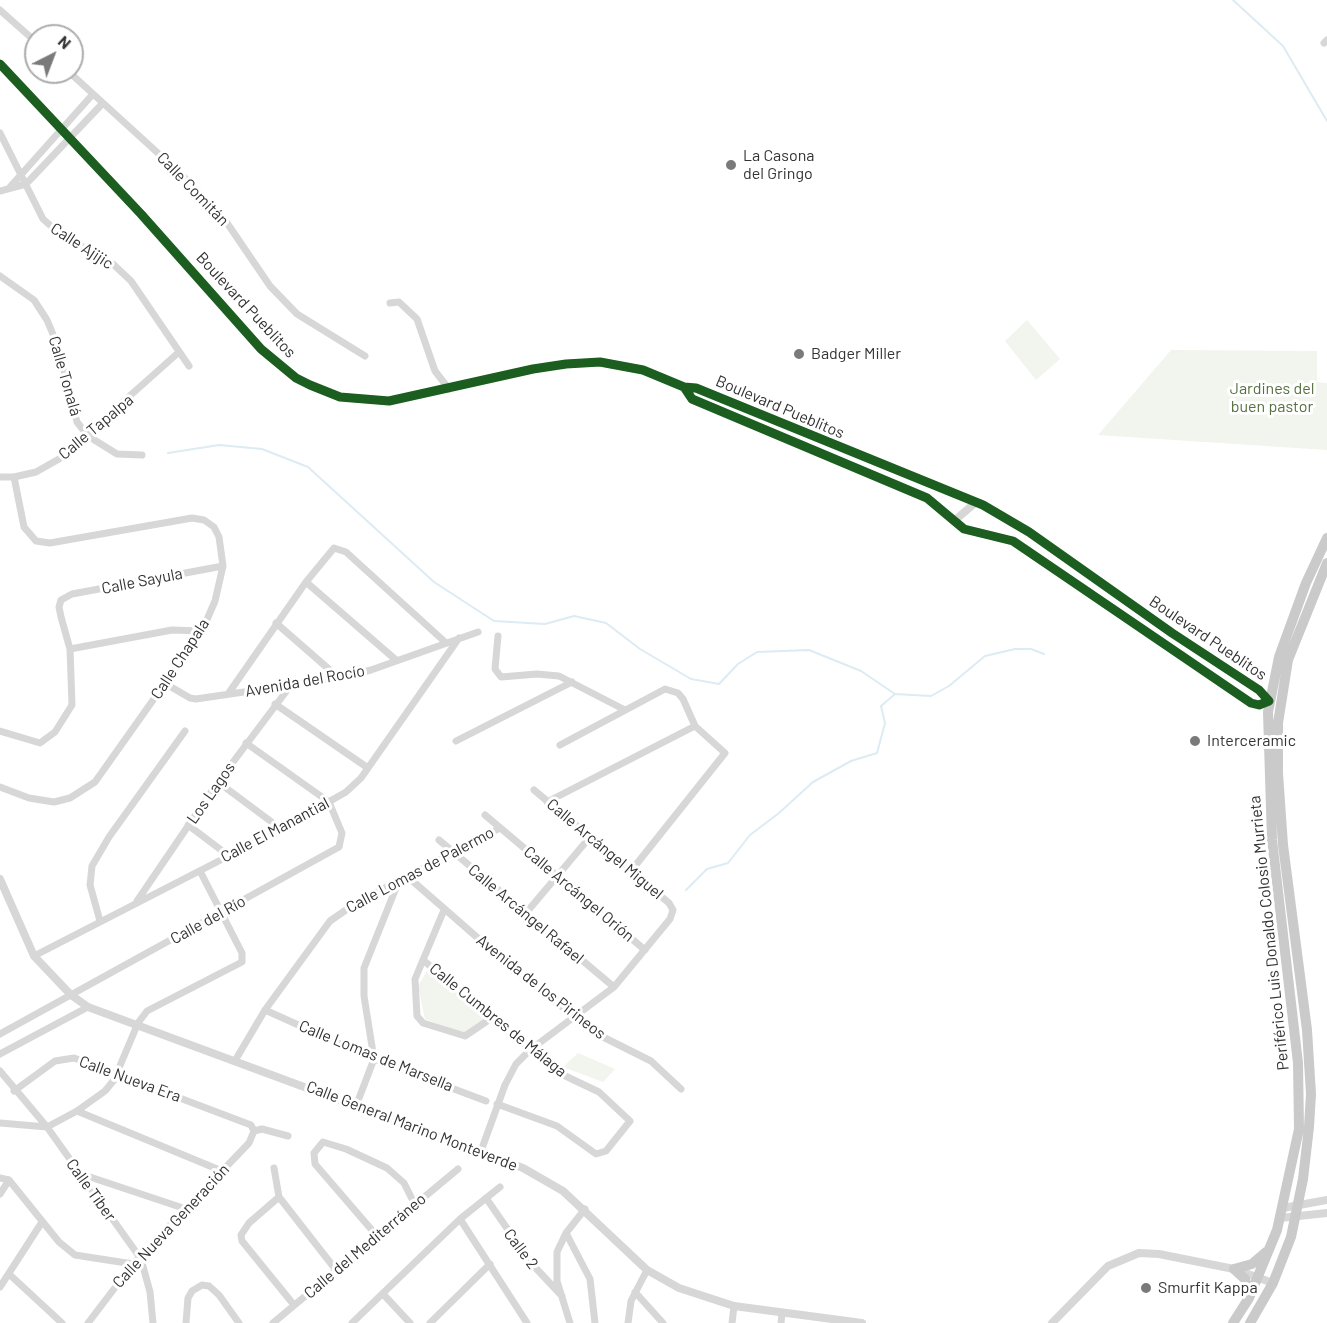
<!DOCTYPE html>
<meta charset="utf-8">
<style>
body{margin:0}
#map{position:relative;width:1327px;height:1323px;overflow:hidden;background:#fff;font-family:Barlow,sans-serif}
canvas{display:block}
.north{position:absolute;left:24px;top:24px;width:60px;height:60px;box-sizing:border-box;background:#fff;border:2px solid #adadad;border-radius:50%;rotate:42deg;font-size:16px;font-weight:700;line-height:24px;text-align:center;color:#333}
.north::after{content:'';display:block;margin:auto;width:21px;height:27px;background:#7a7a7a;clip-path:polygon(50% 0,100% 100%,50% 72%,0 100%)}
</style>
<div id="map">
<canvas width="1327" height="1323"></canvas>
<div class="north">N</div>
</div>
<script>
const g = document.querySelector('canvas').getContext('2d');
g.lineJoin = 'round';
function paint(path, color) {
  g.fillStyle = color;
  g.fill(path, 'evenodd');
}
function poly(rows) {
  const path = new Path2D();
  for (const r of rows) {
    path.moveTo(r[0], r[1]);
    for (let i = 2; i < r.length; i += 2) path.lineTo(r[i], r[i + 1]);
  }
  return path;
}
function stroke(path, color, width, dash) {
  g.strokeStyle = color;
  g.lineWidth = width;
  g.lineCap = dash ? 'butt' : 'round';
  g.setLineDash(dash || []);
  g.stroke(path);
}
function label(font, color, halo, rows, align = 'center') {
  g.font = font + ' Barlow,sans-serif';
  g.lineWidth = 6;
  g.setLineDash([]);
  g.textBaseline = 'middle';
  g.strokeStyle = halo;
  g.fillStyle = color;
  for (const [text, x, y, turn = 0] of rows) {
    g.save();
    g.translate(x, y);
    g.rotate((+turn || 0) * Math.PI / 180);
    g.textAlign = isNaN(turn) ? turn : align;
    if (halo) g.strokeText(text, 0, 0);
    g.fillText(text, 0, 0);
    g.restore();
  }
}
const green = poly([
 [1027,320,1060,359,1036,380,1005,341],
 [1171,350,1317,351,1317,382,1327,383,1327,450,1098,435],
 [429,968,489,1016,465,1034,425,1019,418,986],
 [578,1053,615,1069,603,1082,563,1067]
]);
const stream = poly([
 [1233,0,1283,46,1327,121],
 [168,453,219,445,262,449,308,467,434,582,494,621,545,624,574,616,606,623,640,649,691,679,719,684,738,664,757,652,809,650,861,671,895,694,931,696,949,686,985,656,1015,649,1031,649,1044,654],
 [686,890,707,869,728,863,750,835,779,813,813,782,851,761,877,753,885,723,881,706,895,694]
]);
const minor = poly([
 [0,10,36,42],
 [1324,43,1327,40],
 [69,72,182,175,225,220,270,286,297,314,365,356],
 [0,133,43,219,60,234,113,264,131,281,189,366],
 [10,187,93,94],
 [0,191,26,184,103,103],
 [0,276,34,300,47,320,57,344,77,422,88,436,117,454,142,455],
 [390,303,399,302,417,319,435,371,449,389],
 [0,477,14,477,36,472,59,459,179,352],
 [306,582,396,660],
 [276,623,339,678],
 [498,636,495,669,501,677,537,674,559,676,625,710],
 [70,649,172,630,202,631],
 [166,684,190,698,196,699,339,678,371,670,478,632],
 [228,694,306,582,334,548,346,552,445,642],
 [275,704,368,768],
 [0,731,40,743,55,732,72,705,70,649,61,617,59,607,61,600,72,594,223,566],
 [456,741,572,682],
 [560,745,665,689,678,693,683,699,695,726,725,753,631,871],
 [218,782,281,829],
 [0,787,29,798,54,802,70,798,95,782,202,631,215,601,223,566,219,537,214,527,204,520,192,518,50,543,36,541,24,527,14,477],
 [547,802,695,726],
 [485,815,645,950],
 [188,825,229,856],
 [439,840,614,987],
 [408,877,503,960,575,1017,603,1037,651,1061,681,1089],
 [137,901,218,782,291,685],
 [444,910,415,979,417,1016,423,1023,465,1036,493,1017],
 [526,913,590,837],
 [100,921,90,885,92,866,109,837,185,731],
 [34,956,281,829,346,792,361,778,459,638],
 [423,960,557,1072,599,1092,630,1121,606,1151,596,1154,557,1126,497,1104],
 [265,1010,374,1059,486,1101],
 [0,1034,339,847,342,833,329,802,246,743],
 [0,1054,88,1007],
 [236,1059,265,1010,330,921,356,903,500,828],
 [0,1071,47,1127,141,1259,150,1292,153,1323],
 [14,1091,55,1061,74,1058,251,1125,254,1131,249,1143,133,1264,88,1323],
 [356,1106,374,1059,364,996,364,968,398,883],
 [77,1111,222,1171],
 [0,1123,47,1127,77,1111,105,1091,114,1080,138,1023,147,1011,242,962,242,953,200,871],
 [254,1131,262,1129,288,1136],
 [481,1151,505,1085,516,1064,530,1050,614,987,670,919,673,910,669,903,534,790],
 [274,1168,279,1197,336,1270],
 [78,1173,186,1209],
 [0,1178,9,1180,59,1242,75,1255,133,1264],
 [0,1194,9,1180],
 [279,1197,249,1223,241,1235,242,1241,294,1305],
 [486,1198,531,1263,562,1296],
 [460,1219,527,1323],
 [566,1233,590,1279,595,1323],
 [377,1236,315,1164,314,1153,323,1142,346,1149,387,1168,404,1183,415,1205],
 [9,1274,62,1323],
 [0,1287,42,1222],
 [635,1292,663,1323],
 [383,1294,410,1323],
 [186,1323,188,1298,192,1291,202,1285,209,1286,219,1295,239,1323],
 [273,1323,458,1169],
 [352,1323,460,1219,500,1187],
 [430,1323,490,1264],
 [570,1323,557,1281,557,1252,566,1233,585,1209],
 [628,1323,631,1301,647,1270],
 [732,1323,734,1306],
 [781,1323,782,1313]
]);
const tertiary = poly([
 [0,64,141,214,261,349,296,378,310,385,340,397,389,401,533,369,566,364,600,362,643,370,684,387,696,388,983,505,1029,532,1172,633,1259,690,1269,701,1259,705,1251,703,1013,541,964,529,927,498,692,399,684,387],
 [954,521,975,503],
 [0,879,34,956,71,995,88,1007,523,1168,563,1191,647,1270,679,1288,734,1306,862,1323],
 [1283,1208,1327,1200],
 [1280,1218,1327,1213],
 [1052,1323,1108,1266,1139,1253,1159,1254,1234,1269,1273,1283]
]);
const primary = poly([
 [1234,1269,1252,1264,1266,1252],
 [1234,1269,1245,1279,1248,1296],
 [1233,1323,1249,1298,1277,1230,1299,1129,1298,1063,1272,840,1268,712,1279,657,1306,583,1327,538],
 [1250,1323,1273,1283,1291,1237,1303,1179,1309,1127,1311,1094,1307,1030,1283,845,1278,773,1278,723,1288,660,1327,563]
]);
const cycleway = poly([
 [0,64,141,214,261,349,296,378,310,385,340,397,389,401,533,369,566,364,600,362,643,370,684,387,696,388,983,505,1029,532,1172,633,1259,690,1269,701,1259,705,1251,703,1013,541,964,529,927,498,692,399,684,387]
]);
const markers = [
 [731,165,6,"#7a7a7a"],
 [799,354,6,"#7a7a7a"],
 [1195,741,6,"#7a7a7a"],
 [1146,1288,6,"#7a7a7a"]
];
const poiNames = [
 ["La Casona",743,156],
 ["del Gringo",743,174],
 ["Badger Miller",811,354],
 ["Interceramic",1207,741],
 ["Smurfit Kappa",1158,1288]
];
const streetNames = [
 ["Calle Comitán",193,189,46],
 ["Calle Ajijic",82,246,33],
 ["Boulevard Pueblitos",246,305,47],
 ["Calle Tonalá",65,376,74],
 ["Boulevard Pueblitos",780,407,23],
 ["Calle Tapalpa",96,427,-40],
 ["Calle Sayula",142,581,-11],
 ["Boulevard Pueblitos",1208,638,34],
 ["Calle Chapala",180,659,-57],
 ["Avenida del Rocío",305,681,-10],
 ["Los Lagos",211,793,-55],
 ["Calle El Manantial",275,830,-28],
 ["Calle Arcángel Miguel",605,849,40],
 ["Calle Lomas de Palermo",420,870,-28],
 ["Calle Arcángel Orión",579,894,40],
 ["Calle Arcángel Rafael",526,914,40],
 ["Calle del Río",208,920,-29],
 ["Periférico Luis Donaldo Colosio Murrieta",1269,933,-96],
 ["Avenida de los Pirineos",541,987,38],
 ["Calle Cumbres de Málaga",498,1020,39],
 ["Calle Lomas de Marsella",376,1056,22],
 ["Calle Nueva Era",130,1079,20],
 ["Calle General Marino Monteverde",412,1126,21],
 ["Calle Tíber",91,1190,54],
 ["Calle Nueva Generación",171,1226,-47],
 ["Calle del Mediterráneo",365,1246,-40],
 ["Calle 2",521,1249,53]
];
const parkNames = [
 ["Jardines del",1272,389],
 ["buen pastor",1272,407]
];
paint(green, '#f1f5ed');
stroke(stream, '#ddebf3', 2);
stroke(minor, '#d7d7d7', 7);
stroke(tertiary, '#d7d7d7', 8);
stroke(primary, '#cacaca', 10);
stroke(cycleway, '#1b5e20', 9);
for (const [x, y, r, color] of markers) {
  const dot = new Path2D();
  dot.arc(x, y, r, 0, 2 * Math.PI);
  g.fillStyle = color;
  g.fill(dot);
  stroke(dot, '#fff', 2);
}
label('16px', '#333', '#fff', poiNames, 'left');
label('16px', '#333', '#fff', streetNames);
label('16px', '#56703f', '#fff', parkNames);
</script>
